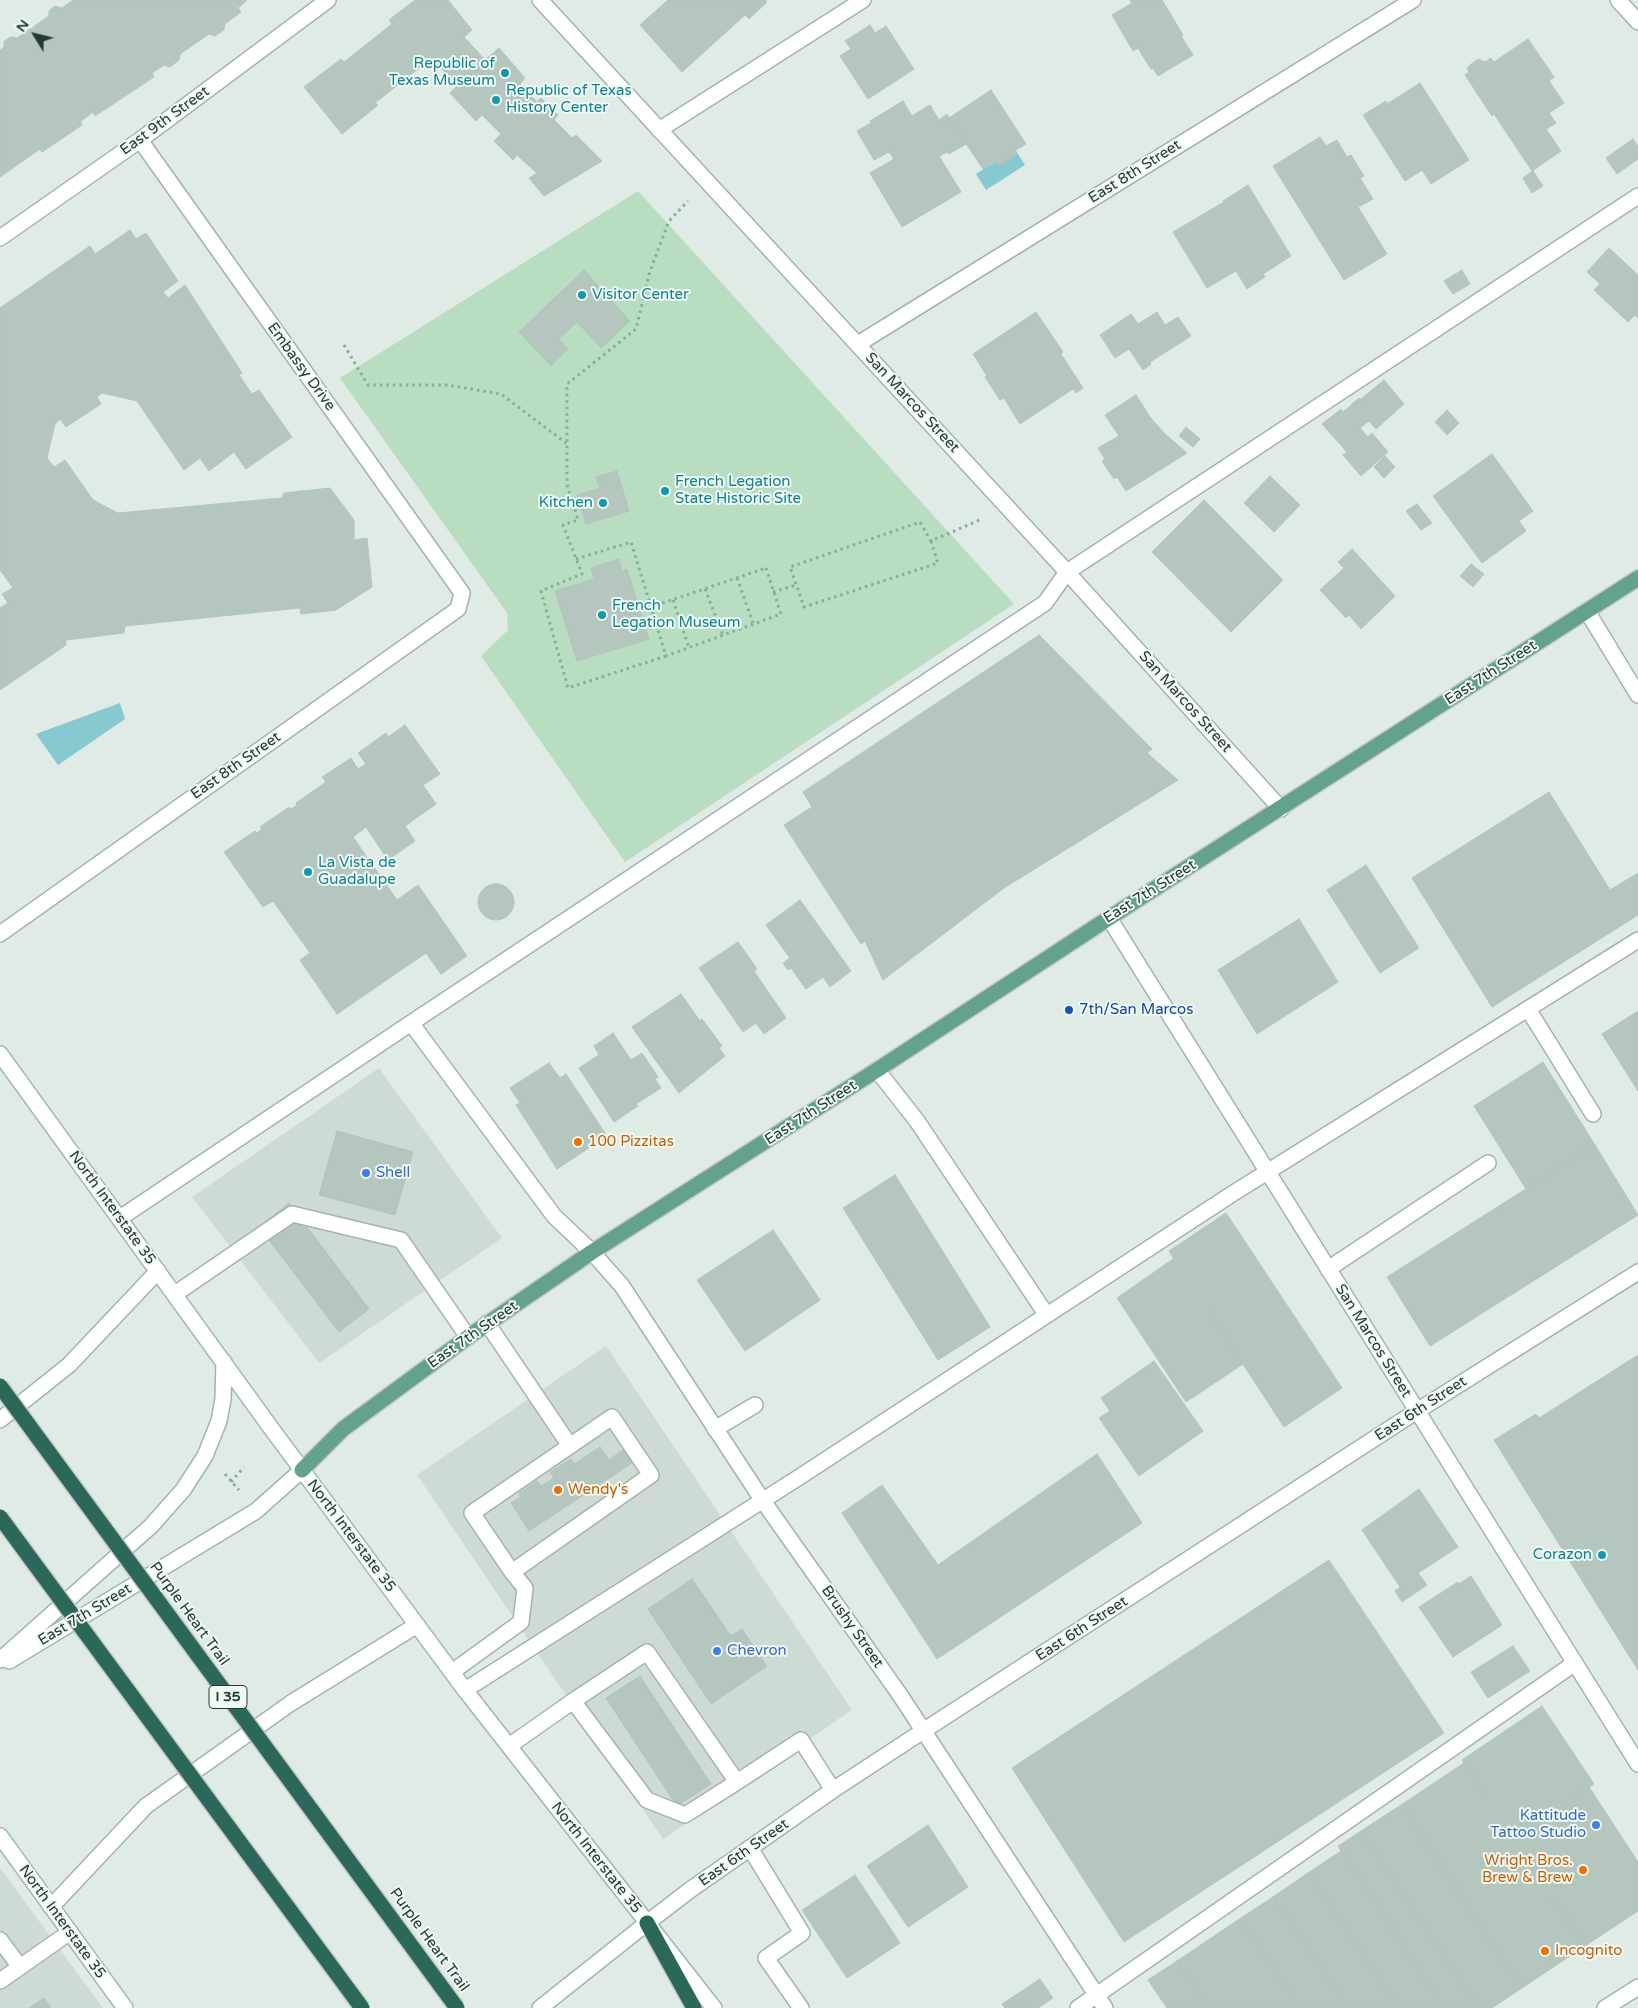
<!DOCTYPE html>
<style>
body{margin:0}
#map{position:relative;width:1638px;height:2008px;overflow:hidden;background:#e0ebe6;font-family:"Varela Round",sans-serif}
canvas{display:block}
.north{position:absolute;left:10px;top:10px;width:50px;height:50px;-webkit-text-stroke:4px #f0f8f4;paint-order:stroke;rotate:306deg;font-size:14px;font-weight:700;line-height:20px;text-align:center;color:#203c33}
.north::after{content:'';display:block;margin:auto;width:18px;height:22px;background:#203c33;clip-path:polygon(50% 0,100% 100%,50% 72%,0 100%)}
</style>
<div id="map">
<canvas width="1638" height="2008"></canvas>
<div class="north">N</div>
</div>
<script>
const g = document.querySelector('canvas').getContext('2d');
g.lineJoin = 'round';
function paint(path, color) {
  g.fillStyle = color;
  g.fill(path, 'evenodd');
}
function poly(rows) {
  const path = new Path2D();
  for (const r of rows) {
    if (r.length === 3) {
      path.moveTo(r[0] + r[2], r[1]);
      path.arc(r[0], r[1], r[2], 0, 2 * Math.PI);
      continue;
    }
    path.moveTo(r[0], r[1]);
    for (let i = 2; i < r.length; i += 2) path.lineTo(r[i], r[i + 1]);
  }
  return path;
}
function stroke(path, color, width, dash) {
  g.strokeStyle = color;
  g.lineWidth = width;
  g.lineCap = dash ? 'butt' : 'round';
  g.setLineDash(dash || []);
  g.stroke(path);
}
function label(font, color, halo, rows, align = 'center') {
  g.font = font + ' "Varela Round",sans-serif';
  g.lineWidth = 4;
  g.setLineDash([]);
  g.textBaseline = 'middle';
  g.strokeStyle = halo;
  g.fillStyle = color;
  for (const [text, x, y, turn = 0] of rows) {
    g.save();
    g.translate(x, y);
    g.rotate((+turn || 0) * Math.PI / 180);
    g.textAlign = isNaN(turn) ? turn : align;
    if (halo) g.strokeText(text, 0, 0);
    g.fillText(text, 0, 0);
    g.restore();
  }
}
const built = poly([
 [379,1068,502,1238,319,1363,192,1197],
 [606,1346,852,1710,663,1839,417,1475],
 [0,1868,103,2008,0,2008]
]);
const green = poly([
 [638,191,1014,604,625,862,481,656,508,630,507,613,340,378]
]);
const water = poly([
 [1015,149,1025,165,986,190,976,174],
 [120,703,125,719,58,765,36,734]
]);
const building = poly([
 [73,0,247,0,238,8,241,12,225,24,224,30,215,36,209,34,180,54,179,60,170,67,164,65,152,73,154,77,95,116,93,112,80,122,82,125,42,152,40,149,0,177,0,50,4,47,4,41,11,37,17,38,49,16,49,11,55,6,62,8,73,0],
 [415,0,448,0,472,30,464,37,485,60,499,48,525,78,520,84,537,102,541,98,558,115,554,120,572,138,576,135,602,161,544,196,529,178,537,173,517,155,513,160,494,141,501,134,482,115,476,121,450,93,457,86,434,60,427,66,424,64,375,103,378,105,342,134,304,87,341,59,344,62,392,24,389,20,415,0],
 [668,0,765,0,767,2,749,19,745,15,682,72,640,25,668,0],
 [1130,0,1162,0,1183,35,1181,36,1193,55,1158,76,1153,68,1151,69,1138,48,1133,51,1112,15,1132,3,1130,0],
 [870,25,875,33,886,26,914,69,868,99,840,56,851,49,845,41,870,25],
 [1528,39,1554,77,1549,81,1564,103,1549,113,1556,123,1546,129,1561,151,1532,171,1494,114,1492,116,1465,75,1469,72,1467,69,1470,65,1478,59,1485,62,1491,58,1494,62,1528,39],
 [1420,83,1469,160,1431,184,1422,170,1405,181,1363,115,1386,101,1387,104,1420,83],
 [991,90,1026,144,1014,151,1017,154,998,166,995,161,983,169,949,118,991,90],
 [903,101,912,116,930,105,939,120,947,114,966,144,949,154,947,152,939,156,961,192,902,227,870,173,894,159,889,152,874,160,857,131,871,123,870,121,903,101],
 [1320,137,1326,146,1337,140,1347,157,1351,155,1364,176,1360,178,1373,199,1358,207,1387,254,1344,280,1273,166,1320,137],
 [1633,139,1638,146,1638,159,1617,174,1606,158,1633,139],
 [1533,171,1543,186,1532,193,1523,178,1533,171],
 [1248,185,1291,256,1263,274,1265,277,1247,289,1236,271,1207,288,1173,232,1224,202,1223,201,1248,185],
 [130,230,136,239,146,233,178,281,163,292,168,298,185,285,242,373,239,375,252,394,259,390,292,437,246,469,234,452,209,471,200,458,184,470,137,401,102,393,97,397,101,404,66,427,60,419,55,424,47,458,54,467,65,460,93,500,118,513,282,498,284,493,330,488,354,520,354,540,367,538,372,587,336,610,301,614,300,608,125,626,124,633,66,640,66,645,0,690,0,608,8,603,2,594,13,588,0,570,0,308,90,246,95,254,130,230],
 [1609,248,1638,275,1638,318,1635,315,1628,322,1594,290,1600,284,1587,272,1609,248],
 [584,270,630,321,601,348,577,322,559,339,568,349,551,366,519,332,584,270],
 [1462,270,1470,284,1453,294,1444,281,1462,270],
 [1036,312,1063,352,1061,354,1083,388,1076,393,1073,389,1020,424,1004,398,1000,400,985,377,987,376,973,354,1036,312],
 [1157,312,1165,325,1178,317,1191,336,1150,362,1151,364,1143,370,1129,349,1115,358,1100,335,1131,314,1138,324,1157,312],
 [1384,380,1404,404,1376,429,1369,421,1360,428,1368,437,1372,433,1388,452,1361,476,1343,455,1347,452,1322,424,1341,409,1343,412,1359,398,1360,400,1384,380],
 [1136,395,1150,417,1164,433,1187,453,1126,491,1117,477,1114,479,1102,461,1105,459,1098,448,1119,436,1105,415,1136,395],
 [1447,410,1459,423,1447,435,1435,422,1447,410],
 [1186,427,1200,439,1193,447,1179,436,1186,427],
 [1492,454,1533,511,1519,521,1526,531,1482,563,1433,496,1492,454],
 [1385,456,1395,467,1384,478,1374,467,1385,456],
 [617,471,629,511,586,524,577,495,600,488,596,477,617,471],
 [1270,476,1300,505,1274,532,1244,503,1270,476],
 [1204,500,1283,580,1231,632,1152,552,1204,500],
 [1417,504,1432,523,1421,530,1406,511,1417,504],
 [1352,549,1395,596,1361,629,1349,615,1346,618,1320,590,1344,568,1338,562,1352,549],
 [619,559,622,571,627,569,649,639,577,661,555,591,594,579,591,568,619,559],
 [1471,564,1484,574,1473,587,1460,576,1471,564],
 [1039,635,1152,749,1147,753,1178,780,1004,888,883,980,865,941,861,944,784,825,812,807,803,792,1039,635],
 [405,725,440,774,423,785,436,804,405,826,415,841,388,860,366,827,353,837,397,900,418,885,467,956,441,974,426,953,337,1014,300,960,310,953,273,901,263,907,224,852,255,831,257,833,262,829,260,827,289,807,291,809,297,805,296,803,326,782,322,777,351,758,358,769,366,764,358,753,386,733,388,737,405,725],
 [1549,792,1610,890,1638,873,1638,915,1492,1007,1412,878,1549,792],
 [1366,865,1419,948,1380,973,1327,890,1366,865],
 [496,902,18],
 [800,900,851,971,830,987,823,977,806,989,791,968,788,970,783,963,790,958,766,925,800,900],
 [1299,919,1338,982,1257,1034,1218,970,1299,919],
 [738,942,757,969,754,971,786,1018,764,1034,756,1023,743,1032,699,968,738,942],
 [681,994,700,1021,702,1019,722,1046,719,1048,725,1056,679,1093,632,1027,681,994],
 [1638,1011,1638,1091,1602,1034,1638,1011],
 [613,1033,631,1060,642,1053,658,1077,655,1079,661,1088,636,1104,638,1106,614,1122,579,1068,599,1055,594,1046,613,1033],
 [1543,1062,1595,1145,1526,1189,1474,1106,1543,1062],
 [549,1063,560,1078,566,1074,607,1136,557,1169,516,1105,520,1103,510,1088,549,1063],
 [337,1131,413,1152,395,1215,319,1195,337,1131],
 [1595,1145,1638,1215,1430,1346,1387,1277,1595,1145],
 [895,1175,990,1327,938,1360,843,1208,895,1175],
 [289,1203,369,1309,339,1332,259,1227,289,1203],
 [1226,1213,1342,1388,1284,1427,1169,1251,1226,1213],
 [773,1230,820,1300,745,1351,697,1280,773,1230],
 [1173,1259,1243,1364,1186,1402,1117,1298,1173,1259],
 [1638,1355,1638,1670,1494,1440,1536,1414,1539,1418,1638,1355],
 [1154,1361,1203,1431,1139,1476,1099,1418,1110,1411,1101,1398,1154,1361],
 [600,1447,609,1460,623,1450,632,1463,529,1531,511,1503,521,1497,519,1493,537,1481,541,1486,554,1478,550,1472,571,1459,574,1464,600,1447],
 [1097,1454,1142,1523,937,1659,842,1513,882,1485,938,1565,1097,1454],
 [1419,1489,1458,1547,1418,1573,1427,1585,1402,1602,1395,1591,1400,1587,1362,1530,1419,1489],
 [1329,1560,1444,1733,1124,1942,1012,1768,1329,1560],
 [1471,1576,1502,1625,1453,1657,1419,1607,1458,1582,1459,1584,1471,1576],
 [692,1579,731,1636,742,1629,767,1666,711,1704,648,1609,692,1579],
 [1513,1646,1530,1671,1488,1698,1471,1672,1513,1646],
 [640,1676,711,1784,677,1806,606,1698,640,1676],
 [1542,1706,1594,1784,1514,1837,1462,1760,1542,1706],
 [1464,1763,1585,1946,1522,1988,1401,1805,1464,1763],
 [1589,1787,1638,1862,1638,1911,1585,1946,1514,1837,1589,1787],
 [1401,1805,1522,1988,1492,2008,1478,2008,1361,1831,1401,1805],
 [928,1825,968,1887,908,1927,867,1866,928,1825],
 [1361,1831,1478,2008,1445,2008,1341,1851,1338,1846,1361,1831],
 [1341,1851,1445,2008,1398,2008,1308,1873,1341,1851],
 [1308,1873,1398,2008,1347,2008,1273,1897,1308,1873],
 [855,1875,900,1943,847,1978,802,1910,855,1875],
 [1273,1897,1347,2008,1301,2008,1241,1918,1273,1897],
 [1241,1918,1301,2008,1208,2008,1177,1961,1241,1918],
 [1177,1961,1208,2008,1167,2008,1148,1980,1177,1961],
 [1040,1979,1053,1998,1038,2008,1005,2008,1002,2004,1040,1979],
 [44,1998,51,2008,29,2008,44,1998]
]);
const path = poly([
 [344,345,368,385,447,385,501,394,566,443],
 [931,541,938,563,804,607,790,567,920,522,931,541,982,519],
 [576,559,631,542,651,607],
 [766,568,781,614,666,656,651,607,766,568],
 [737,578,753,623],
 [705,589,723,635],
 [773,592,796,585],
 [673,600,689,648],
 [666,656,568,688,541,591,582,574,563,525,578,520,567,485,567,384,636,329,650,271,669,221,688,201],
 [225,1474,239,1490],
 [231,1482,244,1467]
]);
const service = poly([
 [659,130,863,0],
 [1528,1009,1593,1114],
 [411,1023,554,1216,592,1252],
 [877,1070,917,1121,1046,1314],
 [120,1218,411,1023,1045,603,1067,572,1638,196],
 [1328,1269,1488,1163],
 [175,1294,292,1214,401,1240,468,1337],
 [487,1323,570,1446],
 [612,1417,651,1475,512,1572,472,1513,612,1417],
 [0,1420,69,1365,158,1271],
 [715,1429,755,1405],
 [452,1672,521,1622,525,1588,512,1572],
 [465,1690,801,1476,1232,1194,1638,940],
 [573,1701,647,1800,685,1815,737,1782],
 [509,1746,573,1701,647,1652,737,1782,801,1740,833,1790],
 [750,1848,802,1933,766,1958,801,2008],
 [51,1907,146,1806,291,1703,417,1625],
 [0,1940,20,1967],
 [0,1981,70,1932],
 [1078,2008,1575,1663]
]);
const minor = poly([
 [540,0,1067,572,1281,809],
 [1618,0,1638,22],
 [0,238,140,140,328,0],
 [858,344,1413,0],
 [1587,611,1638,695],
 [1109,918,1638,1764],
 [0,934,458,609,462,593,140,140],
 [592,1252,622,1286,763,1501,900,1695,1105,2008],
 [1605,2008,1638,1987]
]);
const tertiary = poly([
 [647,1923,690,1890,833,1790,923,1731,1417,1411,1638,1272]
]);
const secondary = poly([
 [0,1054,271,1428,465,1690,714,2008],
 [0,1660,151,1526,183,1490,205,1456,219,1421,223,1399,224,1362],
 [9,1661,256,1511,302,1470],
 [0,1836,125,2008],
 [540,2008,647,1923]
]);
const primary = poly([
 [302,1470,343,1429,468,1337,592,1252,877,1070,1109,918,1638,578]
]);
const motorway = poly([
 [647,1923,694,2008]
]);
const motorwayBridge = poly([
 [0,1386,457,2008],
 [0,1517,362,2008]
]);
const markers = [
 [505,73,5,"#0f9aa8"],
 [496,100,5,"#0f9aa8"],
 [582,295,5,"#0f9aa8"],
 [665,491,5,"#0f9aa8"],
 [603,503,5,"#0f9aa8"],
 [602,615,5,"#0f9aa8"],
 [308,872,5,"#0f9aa8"],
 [1069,1010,5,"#1a4fb4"],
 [578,1142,5,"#e8710a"],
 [366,1173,5,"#3f7fe0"],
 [558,1490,5,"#e8710a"],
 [1602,1555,5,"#0f9aa8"],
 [717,1651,5,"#3f7fe0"],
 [1596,1825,5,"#3f7fe0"],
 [1583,1870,5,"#e8710a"],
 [1545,1951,5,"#e8710a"]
];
const shields = [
 [228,1697,38]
];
const shieldNames = [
 ["I 35",228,1697]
];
const cultureNames = [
 ["Republic of",495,64,"right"],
 ["Texas Museum",495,81,"right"],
 ["Republic of Texas",506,91],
 ["History Center",506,108],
 ["Visitor Center",592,295],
 ["French Legation",675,482],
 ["State Historic Site",675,499],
 ["Kitchen",593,503,"right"],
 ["French",612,606],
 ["Legation Museum",612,623],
 ["La Vista de",318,863],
 ["Guadalupe",318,880],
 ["Corazon",1592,1555,"right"]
];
const streetNames = [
 ["East 9th Street",165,121,-36],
 ["East 8th Street",1135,172,-32],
 ["Embassy Drive",301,367,54],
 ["San Marcos Street",912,403,47],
 ["East 7th Street",1491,673,-33],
 ["San Marcos Street",1185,702,48],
 ["East 8th Street",236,766,-35],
 ["East 7th Street",1150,892,-32],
 ["East 7th Street",811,1113,-33],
 ["North Interstate 35",112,1208,54],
 ["East 7th Street",473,1335,-35],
 ["San Marcos Street",1373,1341,58],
 ["East 6th Street",1421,1409,-33],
 ["North Interstate 35",351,1536,53],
 ["Purple Heart Trail",189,1614,54],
 ["East 7th Street",85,1615,-31],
 ["Brushy Street",852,1627,55],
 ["East 6th Street",1082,1629,-33],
 ["East 6th Street",744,1853,-35],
 ["North Interstate 35",596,1858,52],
 ["North Interstate 35",62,1922,54],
 ["Purple Heart Trail",429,1940,54]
];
const transitNames = [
 ["7th/San Marcos",1079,1010]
];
const foodNames = [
 ["100 Pizzitas",588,1142],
 ["Wendy's",568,1490],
 ["Wright Bros.",1573,1861,"right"],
 ["Brew & Brew",1573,1878,"right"],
 ["Incognito",1555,1951]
];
const shopNames = [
 ["Shell",376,1173],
 ["Chevron",727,1651],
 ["Kattitude",1586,1816,"right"],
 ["Tattoo Studio",1586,1833,"right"]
];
paint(built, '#cedbd4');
paint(green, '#b8ddc0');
paint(water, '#87c9d1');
paint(building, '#b5c6be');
stroke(building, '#b2c5bc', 1);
stroke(service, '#a3b3ad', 18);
stroke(minor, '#a3b3ad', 18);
stroke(tertiary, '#a3b3ad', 18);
stroke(secondary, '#9eb7ad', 18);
stroke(primary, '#c1c8c6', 18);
stroke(motorway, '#c1c8c6', 18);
stroke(path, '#80af9e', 3, [2.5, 4]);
stroke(service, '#fff', 15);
stroke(minor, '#fff', 15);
stroke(tertiary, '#fff', 15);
stroke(secondary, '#fff', 15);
stroke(primary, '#64a18f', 15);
stroke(motorway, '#2c6859', 15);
stroke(motorwayBridge, '#c1c8c6', 18, []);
stroke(motorwayBridge, '#2c6859', 15);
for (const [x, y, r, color] of markers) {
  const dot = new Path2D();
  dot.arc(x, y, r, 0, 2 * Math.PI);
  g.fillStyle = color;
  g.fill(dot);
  stroke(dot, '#f0f8f4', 2);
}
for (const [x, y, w] of shields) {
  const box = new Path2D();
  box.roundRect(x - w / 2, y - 11.5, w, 23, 4);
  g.fillStyle = '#f0f8f4';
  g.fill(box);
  stroke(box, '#203c33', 1);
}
label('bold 14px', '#203c33', null, shieldNames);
label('15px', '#0d838f', '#f0f8f4', cultureNames, 'left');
label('15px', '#203c33', '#f0f8f4', streetNames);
label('15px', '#164399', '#f0f8f4', transitNames, 'left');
label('15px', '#c56008', '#f0f8f4', foodNames, 'left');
label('15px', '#366cbe', '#f0f8f4', shopNames, 'left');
</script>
